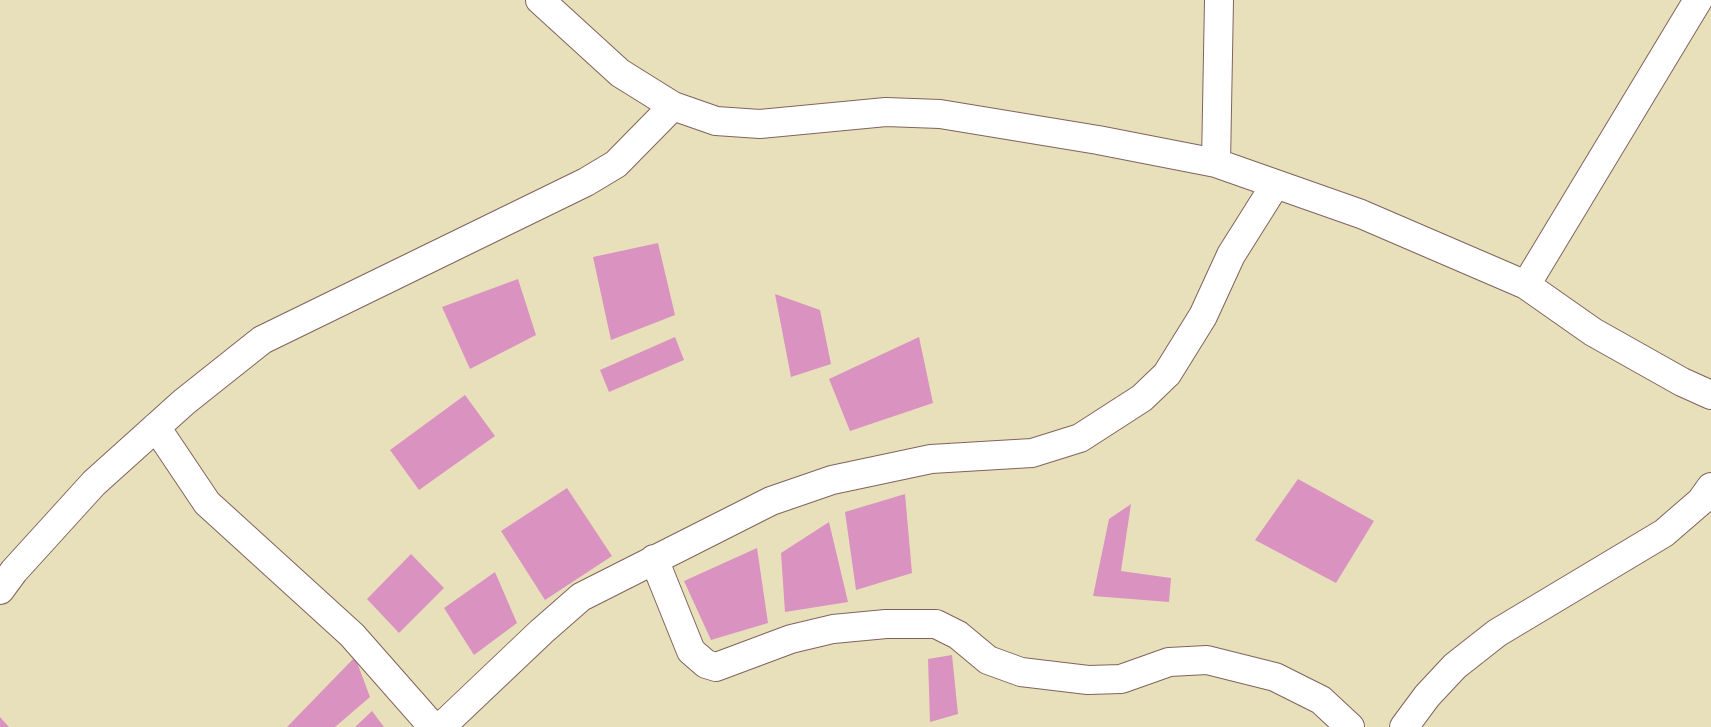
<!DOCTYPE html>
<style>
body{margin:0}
canvas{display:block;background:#e8e0ba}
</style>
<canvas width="1711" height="727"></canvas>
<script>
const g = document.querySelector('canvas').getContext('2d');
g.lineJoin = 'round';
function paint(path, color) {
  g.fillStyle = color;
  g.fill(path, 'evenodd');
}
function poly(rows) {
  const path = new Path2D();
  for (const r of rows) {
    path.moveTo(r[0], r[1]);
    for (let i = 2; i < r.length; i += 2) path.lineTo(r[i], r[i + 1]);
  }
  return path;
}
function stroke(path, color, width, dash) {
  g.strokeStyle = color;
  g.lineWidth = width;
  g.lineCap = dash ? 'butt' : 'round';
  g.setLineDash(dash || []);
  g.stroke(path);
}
const building = poly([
 [658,243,675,315,611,340,593,257],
 [518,279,536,335,470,369,442,307],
 [775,294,820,310,831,364,791,377],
 [675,337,684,360,609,392,600,370],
 [919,337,933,403,850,431,829,379],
 [465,395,495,436,419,490,390,450],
 [1298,479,1374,521,1336,583,1255,540],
 [567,488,612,556,545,600,501,531],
 [905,494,912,573,856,590,845,512],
 [1131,504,1121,571,1171,578,1169,602,1093,596,1109,519],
 [829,522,848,602,785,612,781,553],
 [757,548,768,623,711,640,684,581],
 [411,554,444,588,399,633,367,599],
 [495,572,517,623,474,655,444,608],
 [952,655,958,714,930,722,928,659],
 [355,657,370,697,335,727,287,727],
 [372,711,384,727,355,727],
 [0,717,9,727,0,727]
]);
const minor = poly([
 [540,0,620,73,673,106,716,121,760,124,886,112,940,114,1098,140,1216,163,1361,214,1526,285,1593,332,1682,382,1711,395],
 [1216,163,1219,0],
 [1526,285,1698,0],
 [156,427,207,503,352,635,433,727],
 [654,559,691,651,706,664,716,667,791,639,833,629,886,624,936,624,958,635,988,660,1021,672,1088,680,1121,679,1169,662,1207,660,1275,677,1321,700,1350,727],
 [0,590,14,571,94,483,184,402,262,340,586,182,616,164,673,106],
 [441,727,541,632,581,597,771,501,832,480,931,459,1032,453,1080,438,1142,398,1167,374,1203,316,1231,255,1275,185],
 [1404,727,1427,696,1455,666,1497,633,1664,533,1701,501,1711,487]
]);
paint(building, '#da93c1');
stroke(minor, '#81635d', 30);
stroke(minor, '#fff', 28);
</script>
